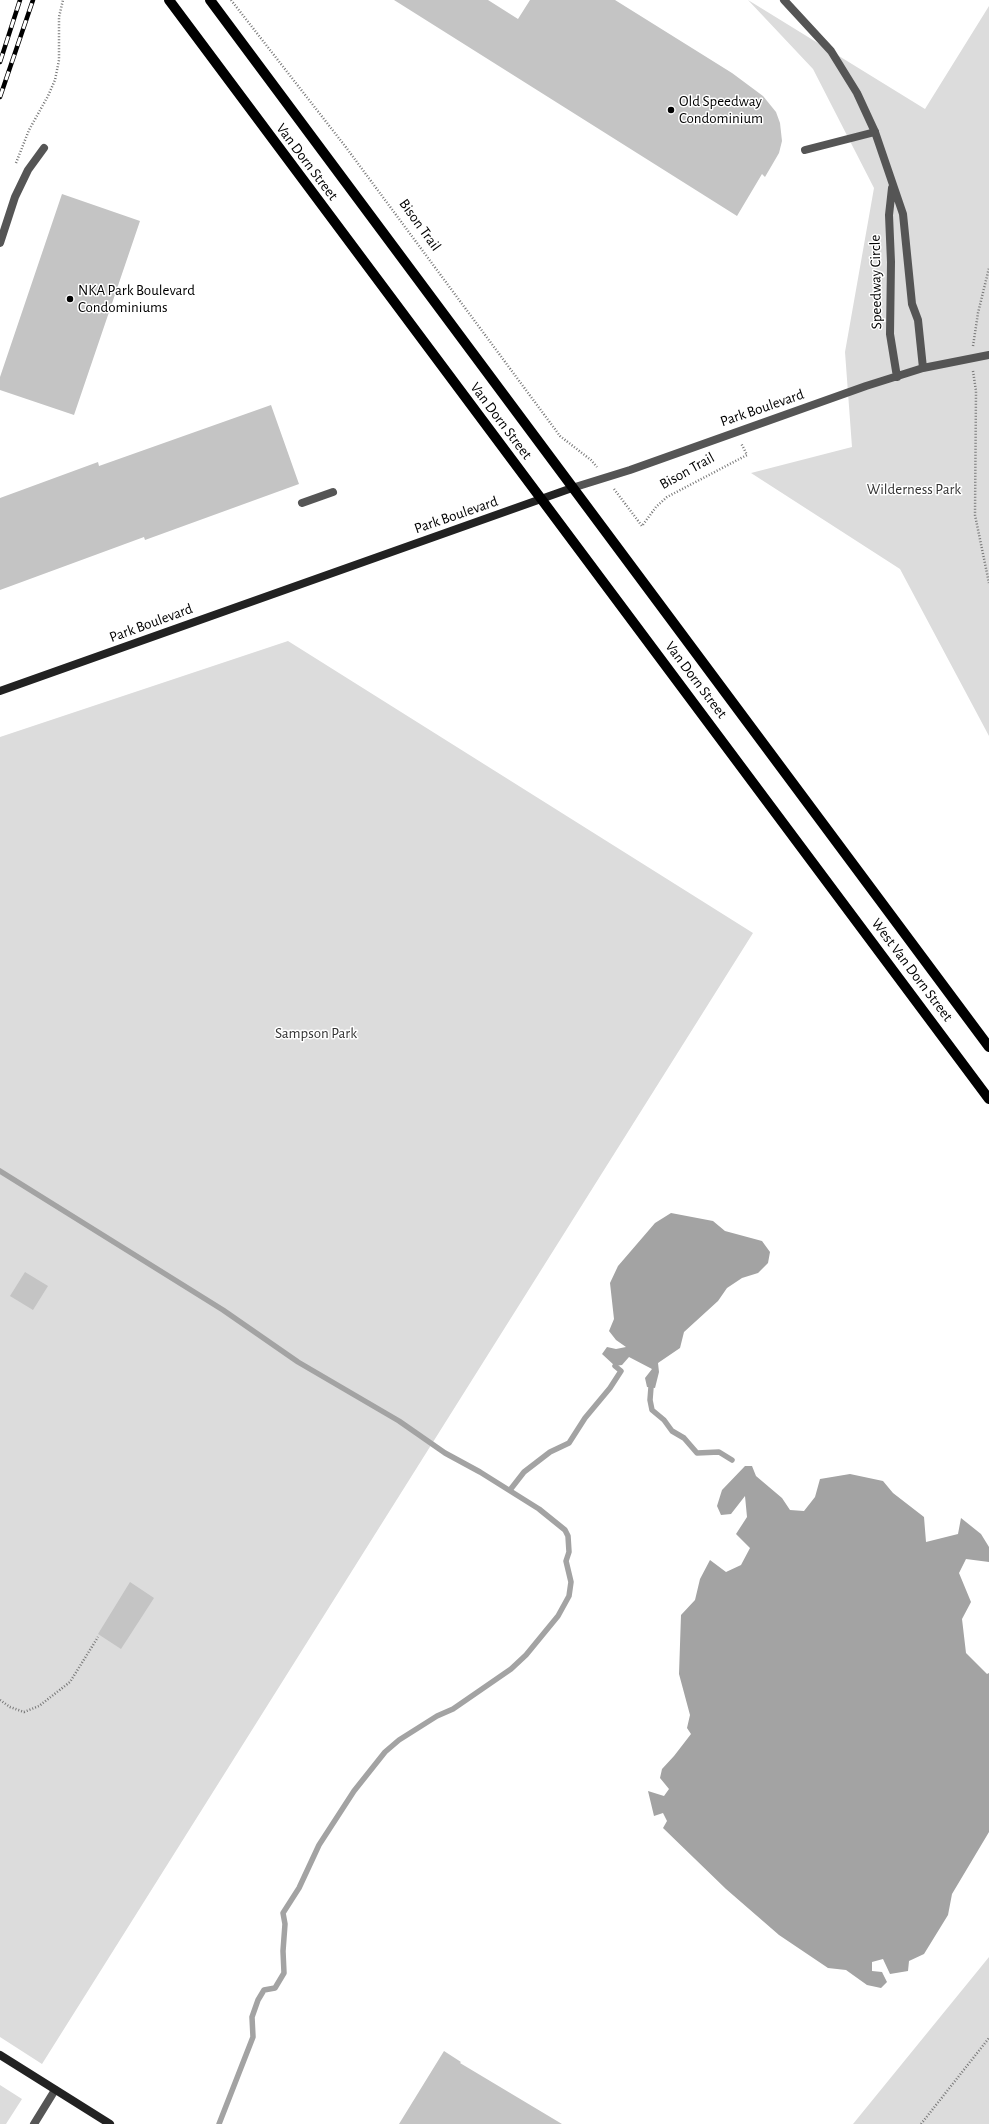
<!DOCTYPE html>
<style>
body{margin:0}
canvas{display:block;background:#fff}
</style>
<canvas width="989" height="2124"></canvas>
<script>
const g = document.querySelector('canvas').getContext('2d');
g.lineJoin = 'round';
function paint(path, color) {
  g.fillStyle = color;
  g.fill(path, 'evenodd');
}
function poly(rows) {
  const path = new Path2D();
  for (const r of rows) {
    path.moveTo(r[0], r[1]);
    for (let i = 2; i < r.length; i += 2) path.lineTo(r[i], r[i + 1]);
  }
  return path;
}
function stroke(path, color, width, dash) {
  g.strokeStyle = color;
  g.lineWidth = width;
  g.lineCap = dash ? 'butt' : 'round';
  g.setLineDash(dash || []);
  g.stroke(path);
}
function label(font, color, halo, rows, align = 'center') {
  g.font = font + ' "Alegreya Sans",sans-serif';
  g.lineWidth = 3;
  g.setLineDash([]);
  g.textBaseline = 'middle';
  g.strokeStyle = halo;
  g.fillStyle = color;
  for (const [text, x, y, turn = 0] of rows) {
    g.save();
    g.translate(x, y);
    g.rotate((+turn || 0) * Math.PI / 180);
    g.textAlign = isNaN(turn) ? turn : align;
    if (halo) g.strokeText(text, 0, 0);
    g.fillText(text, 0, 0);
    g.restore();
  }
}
const green = poly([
 [748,0,925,109,989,6,989,736,900,569,751,473,852,447,845,352,874,188,813,69],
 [288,641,753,933,42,2064,0,2037,0,737],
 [989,1957,989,2124,853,2124],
 [0,2085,22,2099,6,2124,0,2124]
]);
const water = poly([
 [671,1213,713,1221,725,1231,762,1241,770,1252,768,1263,758,1273,742,1278,727,1288,718,1301,684,1332,680,1348,658,1363,659,1372,655,1388,647,1387,645,1378,652,1369,629,1357,622,1365,615,1366,602,1354,607,1347,616,1349,626,1347,616,1340,609,1331,614,1319,610,1283,618,1266,655,1223],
 [745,1466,752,1466,756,1476,782,1498,790,1510,804,1511,815,1497,820,1479,850,1474,883,1481,893,1493,924,1517,926,1542,958,1534,961,1518,981,1534,989,1547,989,1562,966,1559,959,1573,971,1602,962,1619,966,1653,987,1674,989,1673,989,1832,952,1894,948,1915,924,1954,909,1961,908,1971,890,1974,883,1959,872,1962,872,1971,882,1972,887,1982,881,1988,867,1985,846,1970,828,1968,779,1935,726,1889,663,1828,667,1821,663,1813,654,1816,648,1791,664,1796,669,1789,660,1778,662,1769,674,1756,691,1734,687,1728,690,1715,679,1674,681,1615,695,1600,700,1579,710,1560,726,1572,741,1565,750,1548,736,1534,747,1517,745,1496,731,1514,721,1515,717,1506,722,1490]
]);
const stream = poly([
 [0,1171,223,1310,298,1362,399,1421,445,1453,480,1472,539,1509,565,1530,568,1536,569,1552,566,1561,571,1582,569,1596,558,1616,526,1655,511,1669,453,1709,437,1716,399,1740,385,1752,354,1791,319,1845,299,1888,283,1913,285,1924,283,1951,284,1973,275,1988,264,1990,258,2000,252,2017,253,2037,219,2124],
 [651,1387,650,1400,652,1410,664,1420,672,1431,684,1438,697,1453,719,1452,732,1460],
 [510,1490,524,1472,550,1452,569,1443,585,1418,610,1388,621,1371,615,1366]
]);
const building = poly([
 [394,0,488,0,518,19,530,0,615,0,732,73,763,96,776,112,780,123,782,141,779,153,765,177,762,174,737,216],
 [62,194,140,221,74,415,0,390,0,377],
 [271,405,299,484,145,540,144,537,0,590,0,498,98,462,99,466],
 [25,1272,48,1286,33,1310,10,1296],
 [130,1582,154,1598,121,1649,98,1634],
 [444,2051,461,2062,460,2063,562,2124,399,2124]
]);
const path = poly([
 [231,0,345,146,560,436,591,460,597,467],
 [16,163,29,130,48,96,55,80,59,60,59,17,63,0],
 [973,346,978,313,989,268],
 [973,371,976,391,975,515,989,583],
 [614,489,642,526,656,507,667,497,747,455,741,443],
 [0,1700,10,1707,24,1712,39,1706,70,1682,98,1637],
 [921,2124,989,2038]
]);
const lane = poly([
 [805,150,875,132],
 [302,503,333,492]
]);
const street = poly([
 [784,0,831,51,857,93,875,132,903,214,912,304,918,320,923,368],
 [892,188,889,215,891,262,890,334,897,377],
 [0,243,15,197,28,170,44,148],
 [572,488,630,470,866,386,923,368,989,355],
 [34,2124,55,2090]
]);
const secondary = poly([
 [0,691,572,488],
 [0,2055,110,2124]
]);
const primary = poly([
 [169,0,989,1099],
 [210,0,989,1047]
]);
const rail = poly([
 [0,62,20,0],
 [0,97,33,0]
]);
const markers = [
 [671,110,4,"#000"],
 [70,299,4,"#000"]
];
const poiNames = [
 ["Old Speedway",679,101],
 ["Condominium",679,118],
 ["NKA Park Boulevard",78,290],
 ["Condominiums",78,307]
];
const streetNames = [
 ["Van Dorn Street",307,162,53],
 ["Bison Trail",420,225,54],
 ["Speedway Circle",876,282,-91],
 ["Park Boulevard",762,408,-19],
 ["Van Dorn Street",501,421,53],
 ["Bison Trail",687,471,-29],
 ["Park Boulevard",456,515,-19],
 ["Park Boulevard",151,623,-20],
 ["Van Dorn Street",696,680,53],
 ["West Van Dorn Street",912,970,53]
];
const parkNames = [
 ["Wilderness Park",914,489],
 ["Sampson Park",316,1033]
];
paint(green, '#dcdcdc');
paint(water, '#a3a3a3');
stroke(stream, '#a3a3a3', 5.5);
paint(building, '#c4c4c4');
stroke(path, '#777', 2.5, [1, 2]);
stroke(lane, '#555', 8);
stroke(street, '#555', 8);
stroke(secondary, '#222', 8);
stroke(primary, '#000', 10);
stroke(rail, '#000', 4.5);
stroke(rail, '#fff', 3, [9]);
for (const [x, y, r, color] of markers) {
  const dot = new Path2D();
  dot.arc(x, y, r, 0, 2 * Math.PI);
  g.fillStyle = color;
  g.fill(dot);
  stroke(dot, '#fff', 1.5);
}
label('15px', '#000', '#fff', poiNames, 'left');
label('15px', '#000', '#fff', streetNames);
label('15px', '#333', '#fff', parkNames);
</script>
